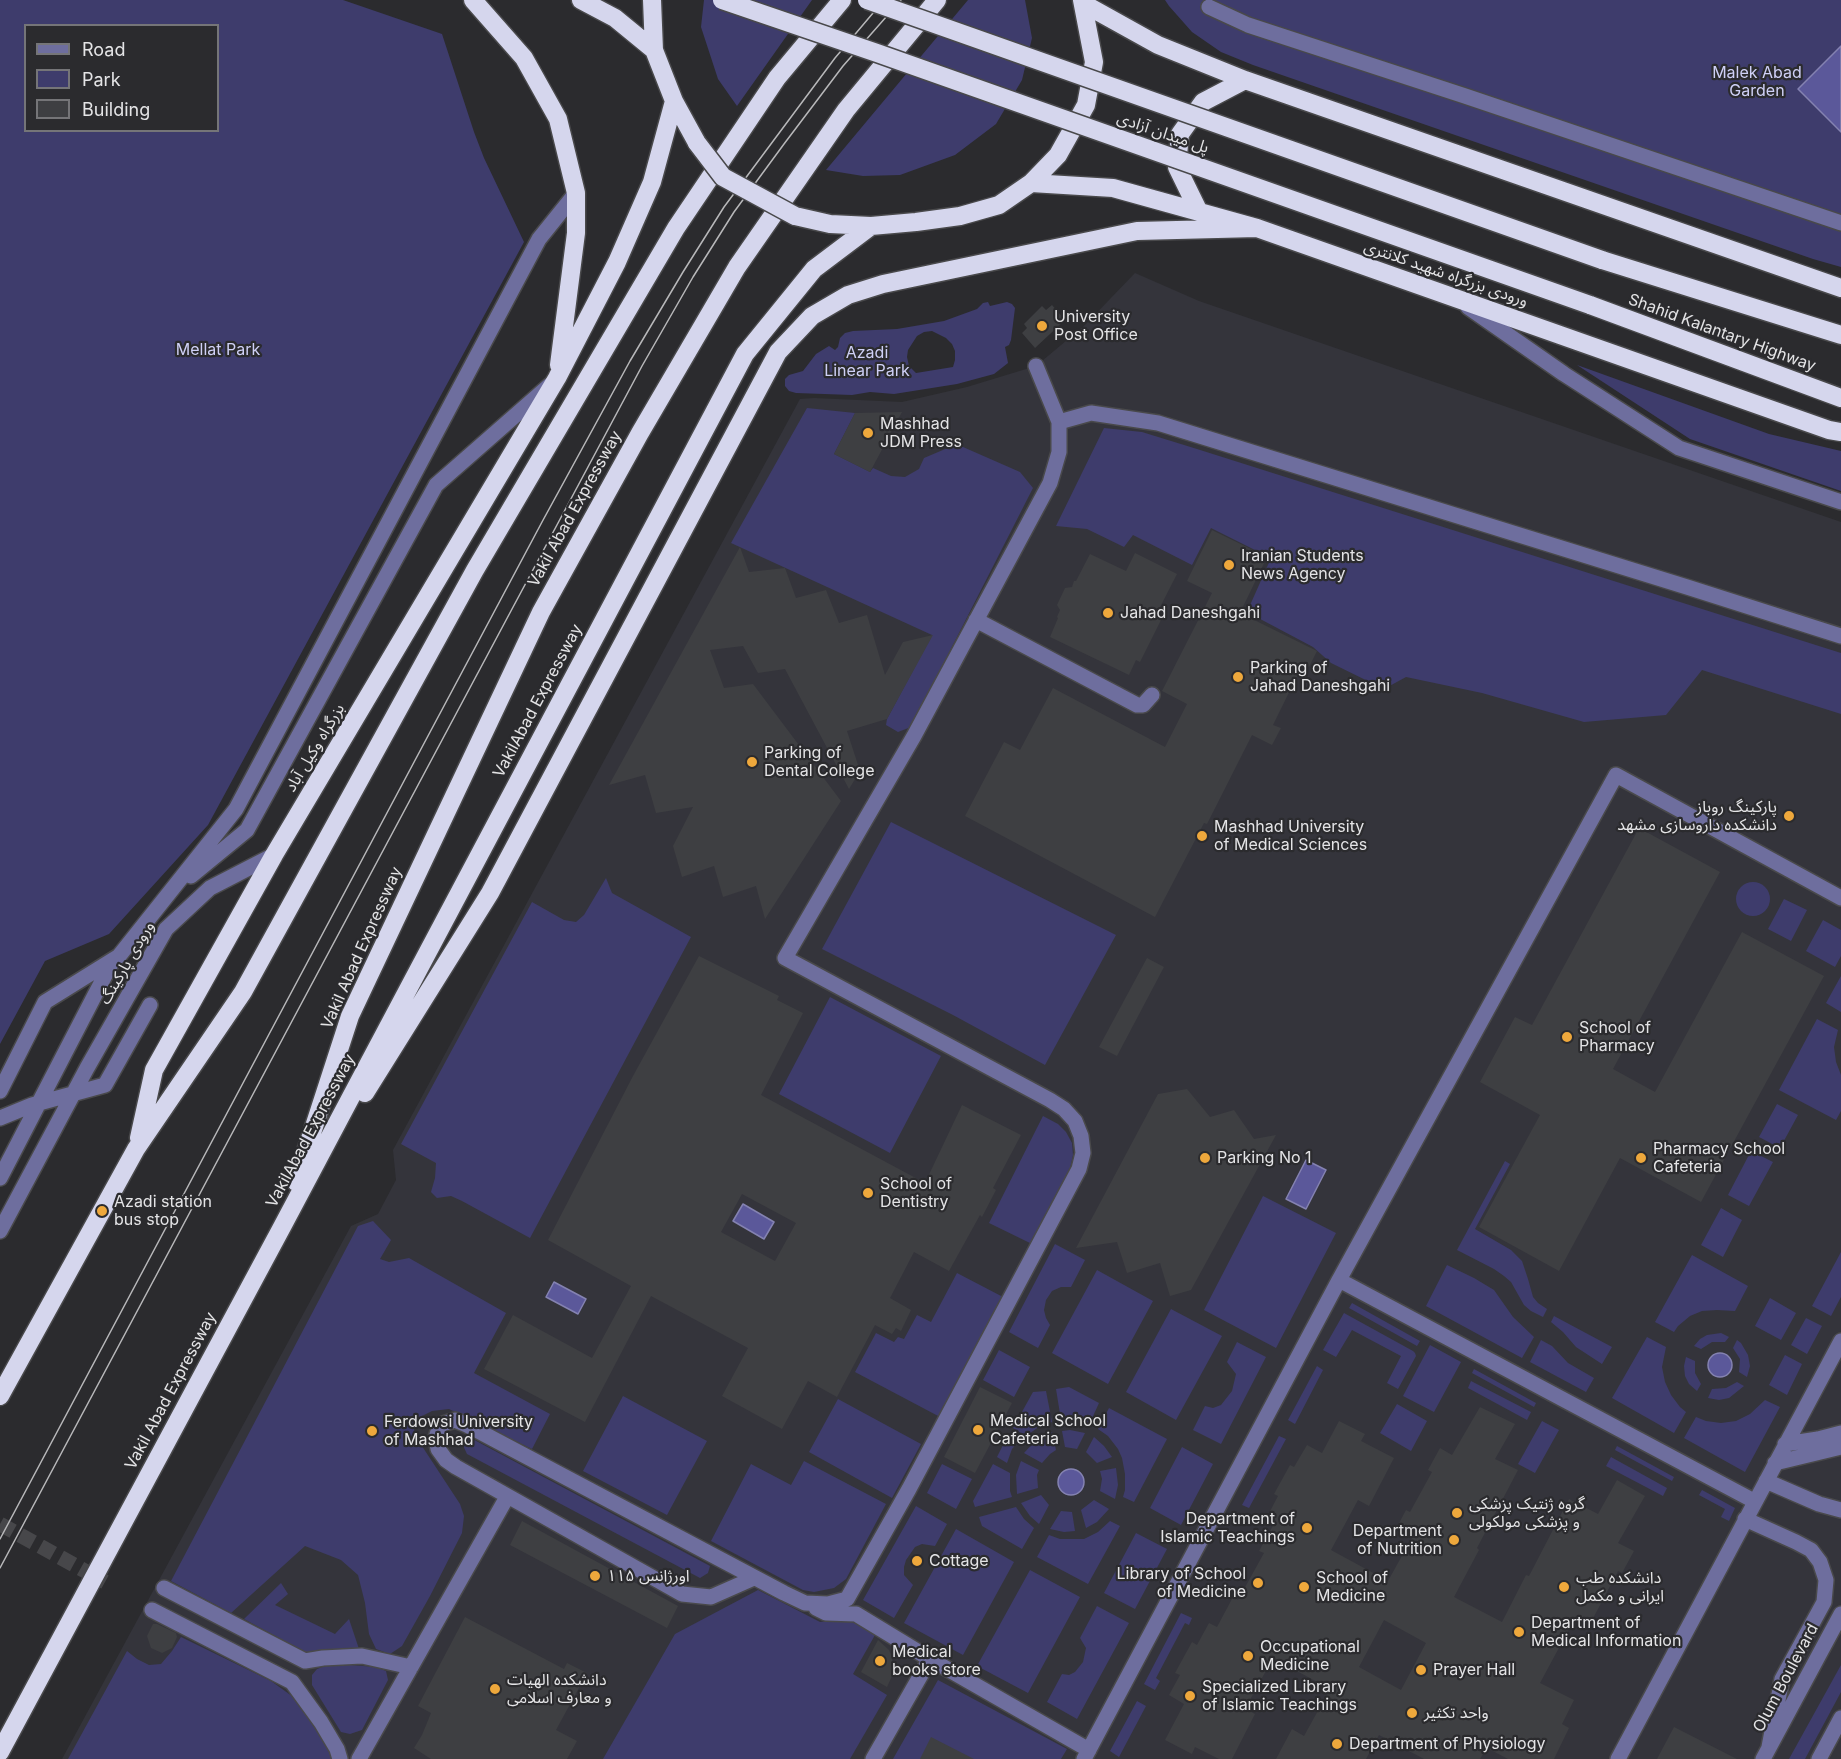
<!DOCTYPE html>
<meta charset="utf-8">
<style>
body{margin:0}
#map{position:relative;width:1841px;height:1759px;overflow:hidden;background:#2b2b2e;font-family:Inter,sans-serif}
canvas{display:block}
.legend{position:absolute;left:24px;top:24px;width:195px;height:108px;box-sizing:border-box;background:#2b2b2e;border:2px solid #757578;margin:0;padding:8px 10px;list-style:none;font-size:18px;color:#e4e4e6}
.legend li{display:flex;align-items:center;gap:12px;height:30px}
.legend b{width:30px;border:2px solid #757578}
</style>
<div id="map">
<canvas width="1841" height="1759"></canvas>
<ul class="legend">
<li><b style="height:8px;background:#6e6e9e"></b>Road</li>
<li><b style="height:16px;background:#3e3c6c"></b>Park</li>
<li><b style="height:16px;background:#3e3f42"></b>Building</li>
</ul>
</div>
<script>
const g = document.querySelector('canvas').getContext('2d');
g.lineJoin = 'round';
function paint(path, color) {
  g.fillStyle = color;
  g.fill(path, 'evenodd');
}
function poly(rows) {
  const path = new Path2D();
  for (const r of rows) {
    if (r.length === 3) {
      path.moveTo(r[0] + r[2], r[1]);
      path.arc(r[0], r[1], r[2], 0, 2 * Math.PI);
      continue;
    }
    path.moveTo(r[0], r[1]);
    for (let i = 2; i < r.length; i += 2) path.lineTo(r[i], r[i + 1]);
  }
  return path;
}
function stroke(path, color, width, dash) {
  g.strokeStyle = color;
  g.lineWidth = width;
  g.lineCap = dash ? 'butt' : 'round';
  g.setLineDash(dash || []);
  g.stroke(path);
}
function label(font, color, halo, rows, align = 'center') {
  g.font = font + ' Inter,"Noto Sans Arabic",sans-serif';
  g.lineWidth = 4.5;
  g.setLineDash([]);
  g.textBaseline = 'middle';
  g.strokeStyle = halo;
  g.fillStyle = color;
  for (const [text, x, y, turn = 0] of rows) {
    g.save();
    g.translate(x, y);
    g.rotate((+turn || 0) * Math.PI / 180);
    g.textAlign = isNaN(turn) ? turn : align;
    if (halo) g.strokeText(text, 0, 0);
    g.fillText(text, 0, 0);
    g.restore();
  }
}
const built = poly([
 [1135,273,1199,301,1841,522,1841,1759,62,1759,351,1226,378,1214,396,1180,393,1150,800,399,814,398,902,402,967,387,1036,366,1085,325]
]);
const green = poly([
 [0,0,343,0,442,34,474,132,484,158,524,242,208,825,109,934,45,961,0,1044],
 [26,26,218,26,218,130,26,130],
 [704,0,812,0,737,106,718,79,701,27],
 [968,0,1025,0,1032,38,1022,80,996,124,955,155,900,175,863,176,826,170],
 [1165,0,1841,0,1841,267,1813,259,1253,65,1221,52,1192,32,1169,6],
 [988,302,990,306,1007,302,1012,304,1015,308,1011,340,1009,345,1005,347,1008,363,994,374,957,384,894,394,870,392,852,395,796,393,789,391,785,386,785,379,789,375,803,371,816,354,829,346,835,350,838,347,840,338,845,333,853,331,897,329,944,321,977,309,983,303],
 [932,331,946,338,952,344,955,351,955,360,953,367,916,373,909,366,907,357,908,350,917,336,924,332],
 [1577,365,1769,434,1841,451,1841,491,1690,439],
 [807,408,855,413,834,454,870,472,873,468,891,476,905,477,919,469,924,458,950,447,963,447,1020,472,1033,488,911,727,898,732,886,725,887,719,932,635,731,543],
 [1104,428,1142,432,1197,449,1841,653,1841,714,1702,670,1666,715,1584,722,1482,693,1406,677,1384,689,1331,663,1313,647,1247,612,1271,558,1211,528,1192,565,1133,535,1124,547,1087,529,1056,526],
 [891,822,1116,935,1045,1065,953,1015,822,949],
 [606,878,612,893,691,937,530,1238,462,1201,451,1196,437,1198,431,1192,435,1178,436,1163,401,1144,532,902,564,920,576,922,584,915],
 [1753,899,17],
 [1784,899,1807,910,1791,941,1768,929],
 [1823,920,1841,930,1841,956,1835,967,1806,951],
 [1841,976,1841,1012,1826,1003],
 [830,997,941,1056,890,1153,779,1094],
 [1817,1019,1838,1030,1834,1047,1836,1062,1841,1075,1841,1111,1836,1120,1779,1090],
 [1777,1104,1798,1115,1780,1148,1759,1137],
 [1043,1116,1058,1124,1066,1132,1072,1143,1073,1155,1070,1169,1032,1244,989,1223],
 [1751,1151,1773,1162,1749,1206,1728,1195],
 [1505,1161,1510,1164,1475,1229,1511,1250,1522,1261,1528,1279,1533,1297,1538,1303,1547,1309,1543,1317,1531,1311,1524,1305,1511,1282,1504,1276,1494,1269,1457,1250],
 [1263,1196,1336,1233,1276,1348,1204,1310],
 [1721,1208,1742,1220,1723,1257,1701,1245],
 [373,1221,391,1240,380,1259,389,1262,409,1258,506,1313,474,1373,550,1414,532,1449,449,1409,432,1411,420,1417,413,1426,416,1437,460,1504,464,1516,462,1533,430,1596,402,1646,390,1654,376,1649,369,1634,365,1603,358,1575,341,1560,305,1546,231,1613,171,1581,358,1226],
 [1055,1244,1085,1260,1071,1287,1061,1287,1052,1291,1046,1300,1044,1310,1046,1318,1050,1325,1038,1348,1009,1332],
 [1841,1252,1841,1297,1831,1316,1812,1306],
 [1692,1255,1748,1286,1735,1311,1717,1310,1702,1311,1690,1316,1678,1326,1674,1332,1655,1322],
 [1447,1265,1474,1278,1494,1290,1513,1317,1534,1337,1522,1358,1426,1306],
 [1097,1270,1153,1301,1108,1384,1052,1353],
 [957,1273,1003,1297,940,1417,855,1372,876,1333,894,1342,898,1337,904,1339,917,1315,931,1322],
 [1770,1298,1796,1313,1781,1340,1755,1326],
 [1352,1303,1420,1341,1417,1346,1349,1308],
 [1171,1309,1222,1336,1176,1420,1126,1392],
 [1344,1313,1413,1351,1415,1353,1416,1356,1398,1389,1387,1383,1401,1356,1352,1330,1336,1357,1323,1350],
 [1554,1316,1612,1347,1602,1364,1576,1347,1563,1332,1551,1322],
 [1806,1318,1822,1326,1807,1354,1791,1345],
 [1721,1333,1729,1337,1725,1342,1712,1342,1701,1349,1694,1346,1700,1339,1707,1335],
 [1647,1337,1666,1347,1662,1367,1665,1382,1671,1395,1680,1407,1686,1412,1674,1433,1612,1398],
 [1541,1340,1552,1346,1568,1363,1594,1378,1586,1392,1530,1362],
 [1737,1340,1741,1343,1748,1355,1750,1366,1747,1377,1739,1372,1740,1359,1733,1348],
 [1237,1342,1266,1357,1221,1444,1193,1430,1205,1406,1213,1408,1221,1405,1232,1391,1236,1374,1227,1362],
 [1430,1345,1461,1362,1434,1412,1403,1396],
 [999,1350,1030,1367,1014,1397,983,1380],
 [1785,1355,1802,1364,1787,1395,1769,1385],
 [1686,1357,1695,1361,1695,1373,1701,1384,1697,1391,1689,1384,1685,1376,1684,1366],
 [1317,1366,1323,1370,1295,1424,1288,1420],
 [1474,1369,1536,1403,1534,1407,1472,1373],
 [1471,1381,1531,1412,1527,1420,1468,1388],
 [1737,1382,1744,1386,1729,1398,1719,1400,1708,1398,1712,1389,1726,1388],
 [1069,1387,1099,1403,1089,1425,1077,1420,1061,1420,1056,1389],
 [1046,1391,1052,1422,1040,1426,1026,1436,1013,1428,1033,1392],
 [623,1396,707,1441,667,1515,583,1471],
 [838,1399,921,1444,892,1498,809,1452],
 [1765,1400,1780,1407,1745,1472,1684,1438,1696,1417,1706,1421,1721,1423,1736,1421,1750,1414],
 [1397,1404,1427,1421,1411,1451,1380,1433],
 [1109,1408,1167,1439,1134,1502,1123,1497,1125,1490,1125,1474,1122,1458,1118,1449,1108,1436,1098,1429],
 [1542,1421,1559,1430,1535,1473,1518,1464],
 [1070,1430,1085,1433,1077,1449,1065,1447,1062,1431],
 [1052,1432,1056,1450,1050,1454,1042,1463,1024,1453,1037,1439],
 [465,1435,710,1566,708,1573,700,1578,467,1454,461,1441],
 [1008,1435,1019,1441,1012,1449,1007,1463,997,1457],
 [1279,1436,1286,1439,1249,1508,1242,1505],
 [1094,1437,1104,1446,1112,1457,1097,1463,1086,1452],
 [1617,1446,1674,1477,1672,1481,1615,1450],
 [1182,1447,1213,1464,1181,1525,1150,1508],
 [1611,1457,1667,1488,1663,1496,1606,1466],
 [804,1461,886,1504,846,1579,834,1588,814,1592,803,1590,711,1541,751,1464,791,1485],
 [1021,1461,1039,1470,1037,1475,1038,1488,1017,1494,1016,1475],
 [942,1464,972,1479,956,1509,927,1493],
 [993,1464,1010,1473,1010,1491,1012,1497,975,1507,973,1501],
 [1116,1468,1118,1485,1115,1499,1100,1491,1102,1479,1100,1471],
 [1702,1490,1735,1508,1729,1521,1721,1517,1725,1509,1699,1495],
 [1041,1495,1049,1505,1039,1524,1030,1516,1021,1503],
 [1094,1500,1109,1509,1097,1522,1086,1528,1081,1510],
 [916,1506,947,1524,935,1546,922,1544,915,1547,906,1560,904,1567,904,1575,913,1585,894,1618,863,1600],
 [1016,1507,1024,1519,1034,1528,1022,1549,982,1526,979,1517],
 [1061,1511,1072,1512,1075,1531,1064,1532,1050,1529],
 [1110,1521,1120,1526,1088,1584,1037,1557,1049,1535,1060,1539,1084,1539,1098,1532],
 [956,1529,1014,1562,963,1655,904,1623],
 [1136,1533,1167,1549,1135,1609,1104,1593],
 [1030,1570,1080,1597,1028,1693,977,1666],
 [281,1583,288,1594,275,1605,335,1634,349,1619,359,1649,310,1655,244,1619],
 [758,1590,820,1622,849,1619,875,1635,853,1674,887,1695,850,1759,603,1759,675,1634],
 [1097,1606,1129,1623,1077,1719,1047,1702,1062,1674,1069,1675,1075,1672,1083,1662,1086,1648,1080,1638],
 [1181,1613,1192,1618,1189,1625,1185,1623,1156,1678,1160,1681,1155,1690,1144,1684],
 [181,1637,271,1681,296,1699,335,1759,68,1759,127,1651,137,1659,149,1665,161,1664,172,1651],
 [350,1665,376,1667,386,1671,388,1680,362,1730,350,1734,341,1732,312,1685,312,1675,317,1669,325,1666],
 [1841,1665,1841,1692,1805,1759,1789,1759],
 [938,1680,1067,1749,1061,1759,893,1759],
 [1137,1701,1146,1706,1119,1757,1110,1751]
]);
const water = poly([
 [1841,46,1841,132,1798,89,1841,46],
 [1306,1160,1326,1170,1306,1209,1286,1199,1306,1160],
 [743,1204,774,1222,764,1239,733,1221,743,1204],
 [554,1282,586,1299,578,1314,546,1297,554,1282],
 [1720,1365,12],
 [1071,1482,13]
]);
const building = poly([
 [1052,305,1065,320,1035,348,1022,333,1027,328,1024,324,1042,306,1046,310],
 [902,412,870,472,834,454,855,413],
 [1212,530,1267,557,1240,613,1317,651,1309,667,1303,664,1273,725,1281,728,1272,745,1252,735,1207,824,1204,823,1155,917,965,816,1004,742,1020,750,1053,688,1165,747,1187,704,1162,691,1212,593,1187,581],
 [740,547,749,572,785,568,796,598,826,590,839,623,867,615,885,675,903,642,933,635,887,719,847,731,860,771,849,789,785,669,758,673,743,646,710,650,724,688,753,684,841,801,765,919,756,886,723,897,714,866,682,877,673,846,693,807,656,813,645,775,609,785],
 [1135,553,1177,574,1156,615,1162,618,1140,662,1136,660,1129,675,1050,637,1058,618,1057,617,1060,610,1057,605,1065,588,1072,587,1074,581,1076,581,1090,554,1126,571],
 [1639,828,1720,872,1613,1069,1655,1092,1742,932,1824,976,1701,1202,1620,1158,1559,1271,1479,1227,1540,1115,1480,1082,1515,1017,1532,1025],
 [699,956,779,996,777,1000,803,1013,761,1095,925,1183,962,1105,1021,1135,993,1188,996,1190,982,1217,980,1215,949,1271,914,1252,890,1298,911,1310,901,1331,896,1328,892,1334,875,1325,837,1397,808,1381,782,1429,722,1396,748,1348,651,1296,585,1422,484,1369,513,1315,592,1358,631,1286,548,1240,633,1076],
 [742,1194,796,1223,775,1261,721,1232],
 [1147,958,1164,967,1117,1056,1099,1047],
 [1187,1089,1210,1117,1234,1110,1254,1139,1276,1135,1191,1290,1170,1296,1160,1263,1127,1273,1117,1242,1076,1248,1158,1094],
 [980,1387,1012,1403,975,1473,944,1457],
 [1480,1407,1515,1424,1495,1459,1518,1470,1477,1548,1479,1550,1454,1597,1502,1622,1526,1575,1529,1576,1569,1499,1598,1514,1617,1480,1645,1496,1618,1543,1634,1551,1622,1573,1618,1571,1589,1626,1575,1618,1540,1683,1574,1700,1562,1724,1569,1728,1554,1759,1508,1759,1487,1748,1480,1759,1424,1759,1379,1735,1366,1759,1276,1759,1292,1729,1304,1736,1330,1689,1273,1658,1245,1709,1255,1714,1232,1759,1219,1759,1195,1747,1192,1754,1165,1740,1184,1704,1169,1695,1180,1675,1175,1673,1192,1642,1197,1645,1209,1623,1217,1627,1233,1597,1238,1600,1264,1553,1259,1551,1276,1520,1268,1515,1278,1496,1274,1494,1290,1465,1294,1467,1307,1445,1322,1453,1339,1421,1365,1434,1361,1441,1394,1458,1369,1506,1358,1500,1331,1550,1388,1581,1414,1534,1398,1525,1406,1510,1410,1512,1432,1472,1428,1470,1440,1448,1452,1455],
 [1384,1620,1426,1643,1401,1690,1359,1667],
 [522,1521,678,1606,667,1628,510,1545],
 [465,1617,564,1669,567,1663,587,1673,556,1730,577,1741,567,1759,431,1759,414,1748,422,1735,431,1713,418,1706],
 [153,1624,157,1624,176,1633,177,1637,172,1648,162,1653,151,1648,147,1636],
 [878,1640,889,1650,892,1657,893,1674,887,1687,861,1672],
 [1674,1727,1737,1759,1657,1759],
 [931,1737,974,1759,920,1759]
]);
const minorTunnel = poly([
 [0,1524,105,1582]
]);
const minor = poly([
 [1209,7,1248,25,1465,96,1841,223],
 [1468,307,1564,374,1679,448,1841,502],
 [1059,422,1091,413,1158,423,1687,587,1841,636],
 [976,620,1137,705,1143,705,1152,695],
 [191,876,247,830,436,485,550,385],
 [0,1091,45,1002,119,956,236,809,539,239,576,193],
 [0,1118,32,1105,105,1085,150,1005],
 [0,1178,112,962],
 [0,1231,87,1068,166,929,210,888,274,855],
 [1339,1280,1616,775,1841,898],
 [1785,1444,1818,1439,1841,1433],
 [1775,1463,1841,1447],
 [1766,1481,1819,1504,1841,1510],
 [1745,1519,1796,1542,1811,1550,1820,1562,1826,1580,1824,1602,1782,1679,1769,1747],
 [754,1578,711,1597,682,1594,456,1467,446,1460,438,1449,436,1438,440,1425,455,1420,467,1425,784,1593,805,1603,828,1604,847,1599,909,1489,1079,1169,1083,1153,1081,1136,1075,1121,1064,1109,1050,1100,785,958,914,736,1050,483,1059,452,1059,422,1036,366],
 [164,1588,305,1661,323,1658,362,1656,411,1667],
 [816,1608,826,1613,856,1614,930,1659,873,1759],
 [152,1610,292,1682,321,1722,337,1749,340,1759],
 [930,1659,1089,1750],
 [359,1759,507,1497],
 [1084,1759,1339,1280,1754,1501],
 [1618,1759,1841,1341],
 [1763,1759,1841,1614],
 [1819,1759,1841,1718]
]);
const highway = poly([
 [473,0,524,58,558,119,576,193,576,233,559,365],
 [581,0,615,18,654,50],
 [652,0,654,50,674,101,697,143],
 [1084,4,1158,45,1245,80,1841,288],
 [1031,183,1113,188,1257,228,1829,430,1841,432],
 [1198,210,1177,167,1180,134,1203,102,1245,80],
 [795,216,830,224,871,226,916,222,960,216,999,205,1031,183,1058,155,1086,105,1094,62,1082,0],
 [1602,260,1841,335],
 [1590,305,1841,398],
 [365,1093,490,893,778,352,812,316,848,295,883,284,1137,231,1257,228],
 [139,1138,154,1070,274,855,557,378,617,262,652,182,674,101],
 [296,1182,350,1016,541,612,640,433,737,267,846,110,937,0],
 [0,1396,136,1149,243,992,475,570,676,228,777,78,842,0],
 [0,1752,282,1227,745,354,814,269,871,226]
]);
const tram = poly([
 [0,1539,542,522,630,361,683,272,724,207,835,58,884,0],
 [0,1568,512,609,642,366,693,277,734,212,784,144,843,66,901,0]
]);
const highwayBridge = poly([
 [722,0,877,53,1590,305],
 [867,0,1602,260],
 [697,143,723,177,795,216]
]);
const markers = [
 [1042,326,6,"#eea83c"],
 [868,433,6,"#eea83c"],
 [1229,565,6,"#eea83c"],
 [1108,613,6,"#eea83c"],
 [1238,677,6,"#eea83c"],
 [752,762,6,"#eea83c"],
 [1789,816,6,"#eea83c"],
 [1202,836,6,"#eea83c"],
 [1567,1037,6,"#eea83c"],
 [1205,1158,6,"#eea83c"],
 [1641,1158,6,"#eea83c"],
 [868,1193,6,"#eea83c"],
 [102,1211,6,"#eea83c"],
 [978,1430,6,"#eea83c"],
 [372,1431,6,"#eea83c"],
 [1457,1513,6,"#eea83c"],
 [1307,1528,6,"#eea83c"],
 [1454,1540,6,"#eea83c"],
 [917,1561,6,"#eea83c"],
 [595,1576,6,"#eea83c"],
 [1258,1583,6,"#eea83c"],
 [1304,1587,6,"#eea83c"],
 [1564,1587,6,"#eea83c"],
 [1519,1632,6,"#eea83c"],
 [1248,1656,6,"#eea83c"],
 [880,1661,6,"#eea83c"],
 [1421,1670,6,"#eea83c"],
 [495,1689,6,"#eea83c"],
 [1190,1696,6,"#eea83c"],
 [1412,1713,6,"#eea83c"],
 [1337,1744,6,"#eea83c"]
];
const parkNames = [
 ["Malek Abad",1757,73],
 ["Garden",1757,91],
 ["Mellat Park",218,350],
 ["Azadi",867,353],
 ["Linear Park",867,371]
];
const streetNames = [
 ["پل میدان آزادی",1163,133,19],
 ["ورودی بزرگراه شهید کلانتری",1446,274,19],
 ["Shahid Kalantary Highway",1722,333,20],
 ["Vakil Abad Expressway",575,509,-61],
 ["VakilAbad Expressway",538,701,-62],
 ["بزرگراه وکیل آباد",315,748,-59],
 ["Vakil Abad Expressway",362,948,-66],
 ["ورودی پارکینگ",127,963,-60],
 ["VakilAbad Expressway",311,1131,-62],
 ["Vakil Abad Expressway",171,1391,-62],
 ["Olum Boulevard",1786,1678,-62]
];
const poiNames = [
 ["University",1054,317],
 ["Post Office",1054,335],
 ["Mashhad",880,424],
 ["JDM Press",880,442],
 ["Iranian Students",1241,556],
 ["News Agency",1241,574],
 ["Jahad Daneshgahi",1120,613],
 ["Parking of",1250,668],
 ["Jahad Daneshgahi",1250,686],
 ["Parking of",764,753],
 ["Dental College",764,771],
 ["پارکینگ روباز",1777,807,"right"],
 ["دانشکده داروسازی مشهد",1777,825,"right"],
 ["Mashhad University",1214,827],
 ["of Medical Sciences",1214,845],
 ["School of",1579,1028],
 ["Pharmacy",1579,1046],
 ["Pharmacy School",1653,1149],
 ["Cafeteria",1653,1167],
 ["Parking No 1",1217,1158],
 ["School of",880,1184],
 ["Dentistry",880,1202],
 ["Azadi station",114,1202],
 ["bus stop",114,1220],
 ["Medical School",990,1421],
 ["Cafeteria",990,1439],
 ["Ferdowsi University",384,1422],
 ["of Mashhad",384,1440],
 ["گروه ژنتیک پزشکی",1469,1504],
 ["و پزشکی مولکولی",1469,1522],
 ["Department of",1295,1519,"right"],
 ["Islamic Teachings",1295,1537,"right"],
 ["Department",1442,1531,"right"],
 ["of Nutrition",1442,1549,"right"],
 ["Cottage",929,1561],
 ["Library of School",1246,1574,"right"],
 ["of Medicine",1246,1592,"right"],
 ["اورژانس ۱۱۵",607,1576],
 ["School of",1316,1578],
 ["Medicine",1316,1596],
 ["دانشکده طب",1576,1578],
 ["ایرانی و مکمل",1576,1596],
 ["Department of",1531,1623],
 ["Medical Information",1531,1641],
 ["Occupational",1260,1647],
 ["Medicine",1260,1665],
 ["Medical",892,1652],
 ["books store",892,1670],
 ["Prayer Hall",1433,1670],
 ["دانشکده الهیات",507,1680],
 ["و معارف اسلامی",507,1698],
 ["Specialized Library",1202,1687],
 ["of Islamic Teachings",1202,1705],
 ["واحد تکثیر",1424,1713],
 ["Department of Physiology",1349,1744]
];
paint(built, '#34343b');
paint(green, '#3e3c6c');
paint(water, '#5b589a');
stroke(water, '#8482b1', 1.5);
paint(building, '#3e3f42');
stroke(minorTunnel, '#47474a', 15, [15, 8]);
stroke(minor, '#49494b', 18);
stroke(highway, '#49494b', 21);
stroke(minor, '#6e6e9e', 15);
stroke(highway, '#d5d6ed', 18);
stroke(tram, '#b8b8ba', 1.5);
stroke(highwayBridge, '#49494b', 21, []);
stroke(highwayBridge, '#d5d6ed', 18);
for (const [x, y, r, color] of markers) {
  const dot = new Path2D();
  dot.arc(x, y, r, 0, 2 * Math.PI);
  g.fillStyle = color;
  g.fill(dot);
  stroke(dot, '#2b2b2e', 2);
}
label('16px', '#cfd0f6', '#2b2b2e', parkNames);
label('16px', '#e4e4e6', '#2b2b2e', streetNames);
label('16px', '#e4e4e6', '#2b2b2e', poiNames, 'left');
</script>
